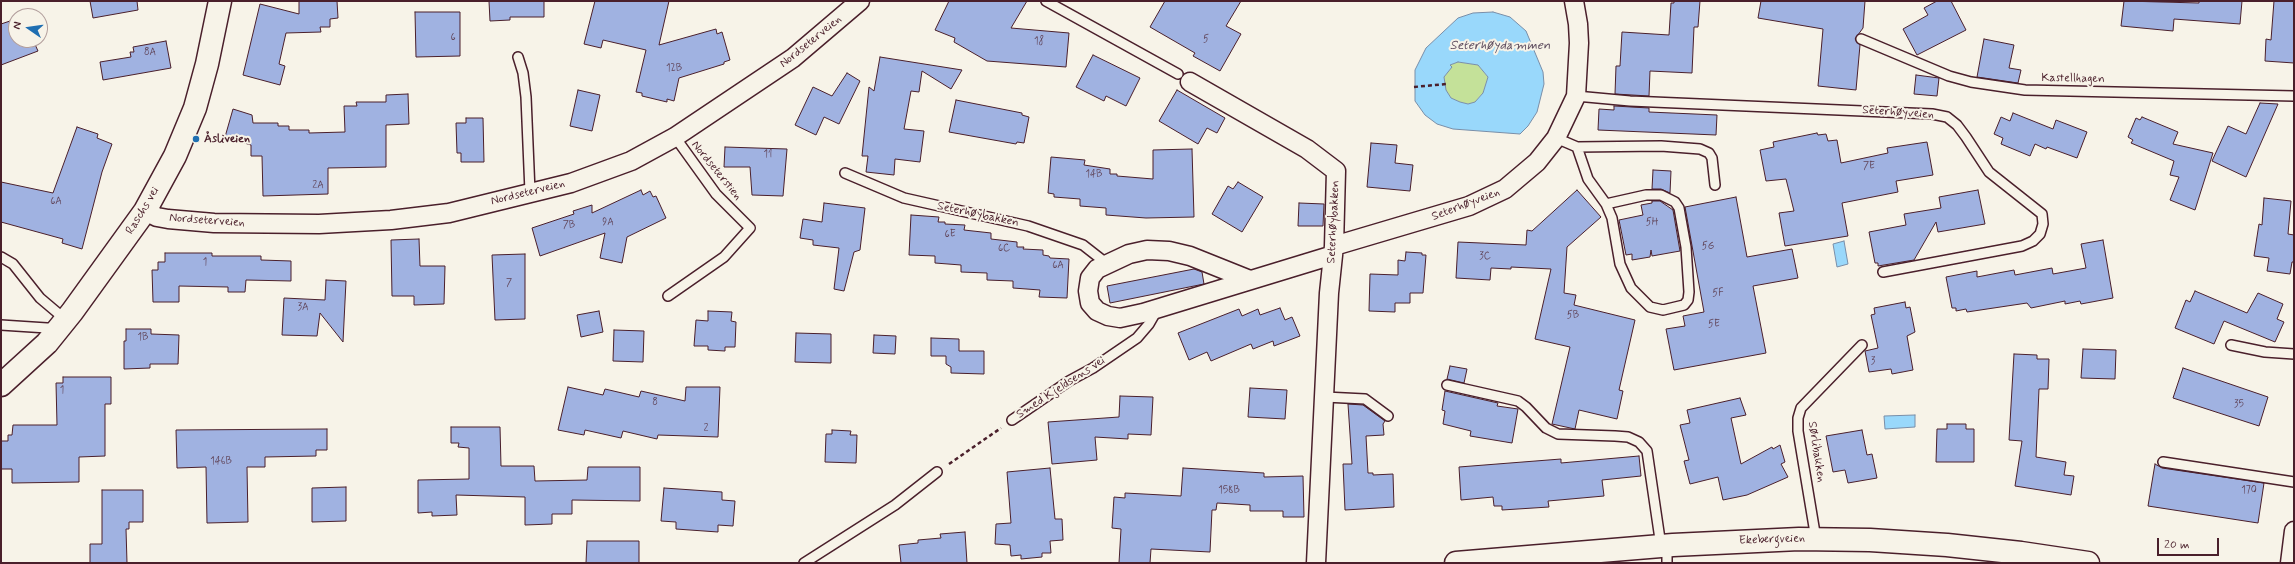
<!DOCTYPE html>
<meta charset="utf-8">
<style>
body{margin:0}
#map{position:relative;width:2295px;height:564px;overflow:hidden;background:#f7f3e8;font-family:Mynerve,sans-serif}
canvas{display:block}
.frame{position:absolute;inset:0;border:2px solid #4a1f2b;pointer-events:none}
.north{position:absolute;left:8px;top:8px;width:40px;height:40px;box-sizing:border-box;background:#f7f3e8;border:1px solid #b29e9c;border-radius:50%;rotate:283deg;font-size:11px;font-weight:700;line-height:16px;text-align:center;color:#4a1f2b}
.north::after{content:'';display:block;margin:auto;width:14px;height:18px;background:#1f6fb2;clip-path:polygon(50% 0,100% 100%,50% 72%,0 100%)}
.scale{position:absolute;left:2157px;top:538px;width:62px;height:18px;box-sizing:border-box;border:2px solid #4a1f2b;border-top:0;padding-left:5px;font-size:12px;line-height:14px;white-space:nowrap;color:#4a1f2b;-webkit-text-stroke:3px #f7f3e8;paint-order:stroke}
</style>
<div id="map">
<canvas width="2295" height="564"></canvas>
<div class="frame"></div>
<div class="north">N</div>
<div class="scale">20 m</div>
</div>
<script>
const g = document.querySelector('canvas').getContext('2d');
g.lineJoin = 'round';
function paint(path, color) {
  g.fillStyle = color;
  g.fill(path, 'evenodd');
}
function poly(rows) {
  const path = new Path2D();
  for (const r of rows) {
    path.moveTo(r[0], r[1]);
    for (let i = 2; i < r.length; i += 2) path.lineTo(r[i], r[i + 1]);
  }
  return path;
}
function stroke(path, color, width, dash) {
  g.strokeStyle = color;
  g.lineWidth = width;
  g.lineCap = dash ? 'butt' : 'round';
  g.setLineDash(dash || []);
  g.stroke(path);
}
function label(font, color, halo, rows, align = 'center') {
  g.font = font + ' Mynerve,sans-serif';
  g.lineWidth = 4;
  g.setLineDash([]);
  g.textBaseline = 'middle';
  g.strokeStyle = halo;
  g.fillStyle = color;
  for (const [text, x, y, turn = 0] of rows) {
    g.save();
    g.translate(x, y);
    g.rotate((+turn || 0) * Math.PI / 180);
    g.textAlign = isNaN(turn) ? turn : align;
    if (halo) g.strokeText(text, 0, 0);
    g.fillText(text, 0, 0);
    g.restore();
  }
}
const green = poly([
 [1458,62,1478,65,1488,77,1483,93,1475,102,1468,104,1460,102,1451,98,1446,90,1444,77,1451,68,1450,65]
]);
const water = poly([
 [1493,12,1510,17,1526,31,1543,72,1544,84,1537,112,1528,126,1520,134,1453,129,1437,124,1425,115,1415,101,1415,70,1426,48,1458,18,1473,13,1493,12],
 [1458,62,1478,65,1488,77,1483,93,1475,102,1468,104,1460,102,1451,98,1446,90,1444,77,1452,67,1450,65,1458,62],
 [1844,241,1848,264,1837,267,1833,244,1844,241],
 [1915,415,1915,427,1885,429,1884,416,1915,415]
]);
const building = poly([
 [90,1,137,1,138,10,93,18,90,1],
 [299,1,337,1,338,18,330,19,330,27,320,27,321,32,286,33,279,64,285,66,280,85,243,75,260,4,299,14,299,1],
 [489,1,544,1,544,17,510,17,510,20,490,21,489,1],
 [595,1,669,1,659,45,716,29,717,34,722,32,730,60,724,62,724,64,679,78,674,101,667,99,667,102,642,96,642,93,636,92,646,50,603,40,601,48,584,44,595,1],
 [949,1,1027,1,1011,28,1069,33,1066,67,987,61,954,42,955,38,935,30,949,1],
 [1165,1,1241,1,1226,26,1241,34,1220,71,1193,56,1195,53,1150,27,1165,1],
 [1674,1,1700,1,1698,27,1694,27,1692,73,1650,71,1649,96,1615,94,1616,66,1620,66,1622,32,1669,35,1671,3,1674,3,1674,1],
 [1761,1,1865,1,1863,28,1855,39,1860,45,1856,90,1818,86,1823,29,1758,18,1761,1],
 [1937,1,1951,1,1966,30,1917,55,1903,29,1928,15,1924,8,1937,1],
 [2124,1,2199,3,2199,1,2242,1,2240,24,2174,19,2173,31,2121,26,2124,1],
 [2274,1,2294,1,2294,63,2265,61,2266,39,2271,40,2274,1],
 [415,12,460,12,460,56,416,57,415,12],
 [16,19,16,40,33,40,38,51,1,65,1,24,16,19],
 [1984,39,2014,45,2009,68,2021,70,2018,83,1977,77,1984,39],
 [166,41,171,68,103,80,100,62,131,57,130,52,134,52,133,47,166,41],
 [1093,55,1140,78,1126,106,1106,96,1104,101,1076,87,1093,55],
 [880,57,962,70,951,89,922,71,919,92,911,91,904,129,924,131,920,162,895,159,894,175,866,172,868,156,862,156,869,87,874,91,880,57],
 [847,73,860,81,839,124,824,117,816,135,795,125,813,87,832,96,847,73],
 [1916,75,1939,78,1937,96,1914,94,1916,75],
 [578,90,600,95,592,131,570,126,578,90],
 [1177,90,1225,118,1217,133,1207,128,1198,144,1159,121,1177,90],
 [408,94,409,124,386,125,386,167,328,168,328,194,263,196,262,156,251,156,251,145,225,137,233,109,252,115,253,123,278,123,278,126,289,126,289,130,309,130,309,133,345,132,344,106,357,106,356,102,386,102,386,95,408,94],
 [956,100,1022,113,1022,115,1029,117,1024,143,1017,142,1016,144,949,132,956,100],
 [2260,103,2278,104,2246,177,2212,161,2228,126,2246,134,2260,103],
 [1614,106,1649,108,1649,112,1717,115,1716,135,1598,130,1599,109,1614,110,1614,106],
 [2013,113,2053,129,2056,120,2087,132,2077,158,2047,147,2046,149,2035,144,2030,156,2001,144,2003,138,1994,134,2001,117,2010,121,2013,113],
 [2142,117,2178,132,2173,144,2213,153,2195,210,2170,200,2179,177,2170,175,2174,161,2131,143,2133,140,2128,137,2136,118,2140,120,2142,117],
 [466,118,483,118,484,162,461,162,461,153,457,153,456,123,466,123,466,118],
 [77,127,98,134,97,138,112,144,102,172,82,249,62,243,63,239,1,222,1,182,53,193,77,127],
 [1817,133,1818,135,1826,134,1828,141,1837,140,1841,163,1888,153,1887,148,1927,142,1933,175,1896,181,1898,192,1842,203,1848,236,1785,246,1779,213,1794,211,1786,179,1766,181,1760,150,1774,147,1773,142,1817,133],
 [1371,143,1397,145,1395,163,1413,165,1410,191,1367,187,1371,143],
 [725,147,787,149,783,196,752,195,750,167,724,167,725,147],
 [1192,149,1194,217,1146,218,1106,215,1106,208,1080,206,1080,199,1054,197,1054,194,1048,193,1051,157,1085,160,1084,165,1110,169,1110,174,1117,174,1117,176,1153,179,1153,150,1192,149],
 [1653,170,1671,171,1670,193,1661,189,1652,189,1653,170],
 [1238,182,1263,197,1242,232,1212,214,1228,186,1233,189,1238,182],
 [641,190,643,195,650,191,653,197,656,196,666,218,627,237,622,263,600,258,605,233,540,256,532,228,574,214,573,211,592,205,592,213,641,190],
 [1577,190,1601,217,1567,247,1564,293,1576,295,1574,305,1635,320,1619,390,1623,391,1617,419,1579,410,1575,429,1552,424,1570,347,1535,339,1551,269,1511,267,1511,269,1491,268,1490,280,1456,278,1458,242,1526,245,1527,230,1532,231,1577,190],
 [1978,190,1985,224,1938,232,1936,222,1914,260,1878,266,1878,263,1875,263,1869,232,1906,225,1904,214,1941,208,1939,197,1978,190],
 [1736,197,1747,257,1792,249,1798,278,1753,286,1766,353,1674,370,1666,329,1685,326,1683,316,1704,312,1685,207,1736,197],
 [2264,198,2291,201,2288,234,2294,235,2294,262,2292,262,2290,274,2267,271,2269,258,2254,256,2259,224,2262,225,2264,198],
 [1652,201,1660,201,1673,210,1680,251,1652,256,1651,250,1650,257,1632,260,1632,254,1626,255,1619,220,1643,215,1641,205,1652,203,1652,201],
 [824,203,865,208,860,250,854,252,844,291,834,289,839,248,813,245,813,240,800,238,803,219,822,222,824,203],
 [1299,203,1324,204,1323,226,1298,226,1299,203],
 [911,215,939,217,938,222,945,222,945,224,965,225,964,230,991,233,991,239,1017,242,1017,247,1024,247,1023,249,1043,250,1043,255,1049,256,1050,258,1069,259,1067,298,1039,297,1040,290,1013,288,1013,281,987,280,987,273,961,272,961,265,935,263,935,256,909,255,911,215],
 [419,239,420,266,445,266,444,304,414,305,414,296,392,296,391,240,419,239],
 [2103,240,2113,298,2081,304,2080,301,2065,304,2065,301,2031,308,2027,303,1967,312,1966,309,1956,311,1956,308,1952,308,1946,277,1977,271,1977,277,2014,270,2015,275,2052,268,2053,274,2086,268,2081,244,2103,240],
 [1406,252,1422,253,1422,255,1426,255,1423,293,1410,293,1410,303,1395,303,1395,312,1369,311,1370,274,1398,275,1398,260,1405,261,1406,252],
 [165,253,212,253,212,256,261,256,261,260,291,261,291,281,246,280,245,292,228,292,228,287,179,286,179,302,153,302,152,270,158,270,158,262,165,262,165,253],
 [525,254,525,319,495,320,492,255,525,254],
 [1194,269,1202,272,1204,284,1110,303,1107,286,1194,269],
 [326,280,346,281,343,342,320,313,317,336,282,335,284,298,325,300,326,280],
 [2195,291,2247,313,2258,293,2283,304,2277,319,2284,322,2275,342,2224,321,2214,344,2175,328,2186,300,2190,302,2195,291],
 [1905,302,1906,308,1910,307,1915,332,1907,336,1913,370,1892,374,1891,369,1869,372,1865,351,1878,348,1871,315,1875,314,1874,308,1905,302],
 [1280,308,1285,320,1292,317,1300,336,1274,346,1273,341,1253,349,1251,344,1211,361,1207,352,1189,360,1178,333,1239,309,1242,316,1258,309,1260,315,1280,308],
 [599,311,603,332,581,337,577,315,599,311],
 [708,311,732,312,731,321,736,322,735,347,725,347,725,351,708,350,708,346,694,346,696,320,708,321,708,311],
 [126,329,151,329,151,334,179,335,178,364,150,364,150,368,124,369,124,341,126,341,126,329],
 [614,330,644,331,643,362,613,361,614,330],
 [796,333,831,334,831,363,795,362,796,333],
 [874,335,896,336,895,354,873,353,874,335],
 [931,338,959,339,959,351,984,351,984,374,951,373,951,367,946,364,946,356,931,356,931,338],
 [2083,349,2116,350,2115,379,2081,378,2083,349],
 [2014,354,2037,355,2037,359,2049,359,2048,389,2039,389,2036,457,2066,462,2064,475,2074,476,2071,495,2015,486,2022,441,2009,440,2014,354],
 [1450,366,1467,369,1464,383,1447,379,1450,366],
 [2183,368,2268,397,2259,426,2173,398,2183,368],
 [63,377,111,377,111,404,105,404,105,456,79,457,79,482,12,483,12,469,1,469,1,441,8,441,8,435,12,435,13,425,57,425,56,383,63,383,63,377],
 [568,387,603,395,605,389,639,397,641,391,685,401,686,387,720,387,718,437,658,435,657,439,623,431,621,438,585,430,584,435,558,430,568,387],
 [1250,388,1287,390,1285,419,1248,417,1250,388],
 [1445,391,1498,403,1497,406,1518,409,1512,443,1470,436,1471,431,1443,424,1445,411,1442,410,1445,391],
 [1120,396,1153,397,1151,435,1128,434,1128,439,1095,437,1097,460,1052,464,1048,422,1119,417,1120,396],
 [1740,398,1746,415,1731,418,1741,464,1772,447,1773,449,1780,445,1785,462,1781,464,1788,477,1747,495,1723,500,1718,477,1690,484,1684,461,1689,460,1680,425,1690,423,1687,410,1740,398],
 [1348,404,1363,405,1385,421,1383,424,1384,435,1366,436,1368,473,1373,473,1373,475,1393,474,1394,507,1345,510,1343,464,1352,464,1348,404],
 [1947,424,1966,424,1966,429,1974,429,1974,462,1936,462,1937,429,1947,429,1947,424],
 [451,427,500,427,501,466,534,466,535,481,587,480,588,467,640,467,640,501,572,500,572,514,552,514,552,524,525,525,525,497,456,495,457,515,432,516,432,512,418,513,418,480,469,479,469,448,458,447,459,443,451,443,451,427],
 [327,429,327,450,316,450,316,456,265,457,265,467,247,467,248,522,207,523,206,467,177,468,176,430,327,429],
 [832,430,851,431,850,435,857,435,856,463,825,462,826,434,832,434,832,430],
 [1862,430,1867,455,1872,454,1877,478,1848,483,1845,470,1833,472,1826,436,1862,430],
 [1639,456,1641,476,1602,480,1604,496,1548,501,1549,507,1502,510,1502,506,1494,506,1493,497,1461,500,1459,467,1561,459,1561,463,1639,456],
 [2155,464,2162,468,2264,483,2258,523,2148,506,2155,464],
 [1050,468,1055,519,1062,519,1063,540,1050,541,1051,553,1042,553,1042,557,1021,559,1021,555,1011,556,1010,545,995,544,996,524,1011,523,1007,472,1050,468],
 [1183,468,1264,473,1264,477,1303,476,1304,517,1283,517,1283,511,1250,511,1250,505,1217,503,1216,510,1212,510,1210,552,1151,549,1150,563,1119,563,1121,529,1112,528,1114,497,1125,498,1125,493,1181,496,1183,468],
 [346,487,346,521,312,522,312,488,346,487],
 [664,488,722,492,722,500,735,501,733,526,718,525,718,532,676,529,676,522,661,521,664,488],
 [102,490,143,490,143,522,129,522,129,529,126,529,127,563,90,563,90,544,102,544,102,490],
 [965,532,967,563,901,563,899,545,918,543,918,540,941,538,940,534,965,532],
 [587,541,639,541,639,563,586,563,587,541]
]);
const path = poly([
 [1414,87,1446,84],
 [949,464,1001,428]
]);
const service = poly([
 [1046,1,1178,74],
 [1861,39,1949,76,1971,82,2025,90,2294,96],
 [518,57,523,73,526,97,530,192],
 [1576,96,1630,101,1932,114,1947,117,1957,125,1966,137,1989,172,2042,214,2043,224,2040,234,2033,241,2022,246,1883,272],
 [1556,138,1577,147,1661,146,1700,149,1709,153,1712,158,1715,185],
 [1577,147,1588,179,1606,204,1612,218,1620,264,1631,288,1650,307,1663,310,1684,305,1688,300,1689,292,1686,247,1679,208,1675,202,1661,195,1646,195,1606,204],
 [845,173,904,198,1028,226,1083,245,1106,263],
 [1,257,13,264,40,298,66,320],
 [668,296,724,257,750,228,716,194,675,137],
 [1,325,47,328,56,330],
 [2231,345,2265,352,2294,354],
 [1447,385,1518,401,1526,407,1546,428,1558,434,1615,436,1628,437,1639,442,1647,451,1661,546],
 [1325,397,1365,399,1388,416],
 [1012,420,1069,381,1093,368,1137,338,1149,324,1157,310],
 [2163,462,2294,482],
 [1816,539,1798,431,1798,418,1801,408,1862,345],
 [804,563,895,505,937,472],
 [1667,563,1667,545]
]);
const minor = poly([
 [1190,82,1307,149,1336,171,1334,246,1329,293,1316,563],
 [145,211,157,217,168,219,214,223,319,224,391,220,449,213,571,183,631,161,675,137,793,58,860,1],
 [1334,246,1469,206,1505,189,1537,162,1556,138,1576,96,1579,43,1578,24,1574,1],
 [1250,280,1190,256,1169,251,1147,250,1129,254,1097,269,1090,278,1088,291,1090,303,1097,311,1108,316,1120,318,1143,313,1333,255],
 [2290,563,2294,531]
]);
const tertiary = poly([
 [1,385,47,343,72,312,145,211,175,156,195,108,207,64,220,1]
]);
const secondary = poly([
 [1456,563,1673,545,1799,539,1870,540,1947,545,2021,553,2088,563]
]);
const markers = [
 [196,139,4,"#1f6fb2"]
];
const numberNames = [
 ["6",453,38],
 ["5",1206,40],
 ["18",1039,42],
 ["8A",150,53],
 ["12B",674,69],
 ["11",768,155],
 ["7E",1869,167],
 ["14B",1094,175],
 ["2A",318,186],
 ["6A",56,202],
 ["9A",608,223],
 ["5H",1652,223],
 ["7B",569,226],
 ["6E",950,235],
 ["5G",1708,247],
 ["6C",1004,249],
 ["3C",1485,257],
 ["1",205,263],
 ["6A",1058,266],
 ["7",509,284],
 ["5F",1718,294],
 ["3A",303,308],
 ["5B",1573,316],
 ["5E",1714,325],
 ["1B",143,338],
 ["3",1873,362],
 ["1",62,391],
 ["8",655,403],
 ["35",2239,405],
 ["2",706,429],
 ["146B",221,462],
 ["158B",1229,491],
 ["170",2249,491]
];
const streetNames = [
 ["Nordseterveien",811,42,-39],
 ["Kastellhagen",2073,79,1],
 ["Seterhøyveien",1898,113,4],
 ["Nordseterstien",716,171,51],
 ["Nordseterveien",528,193,-14],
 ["Seterhøyveien",1466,205,-21],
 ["Raschs vei",143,211,-59],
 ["Seterhøybakken",978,215,12],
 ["Nordseterveien",207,221,4],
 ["Seterhøybakken",1334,222,-87],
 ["Smed Kjeldsens vei",1061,388,-33],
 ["Sørlibakken",1816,452,81],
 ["Ekebergveien",1772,540,-2]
];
const poiNames = [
 ["Åsliveien",204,139]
];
const waterNames = [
 ["Seterhøydammen",1500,46]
];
paint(green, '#c4e199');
paint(water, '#99d8fb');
stroke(water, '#798ea8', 1);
paint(building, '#a0b2e1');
stroke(building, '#4a1f2b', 1);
stroke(service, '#4a1f2b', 12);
stroke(minor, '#4a1f2b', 21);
stroke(tertiary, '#4a1f2b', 25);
stroke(secondary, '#4a1f2b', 25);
stroke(path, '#4a1f2b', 2.5, [4, 3]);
stroke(service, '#f7f3e8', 9);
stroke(minor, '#f7f3e8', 18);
stroke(tertiary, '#f7f3e8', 22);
stroke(secondary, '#f7f3e8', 22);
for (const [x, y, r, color] of markers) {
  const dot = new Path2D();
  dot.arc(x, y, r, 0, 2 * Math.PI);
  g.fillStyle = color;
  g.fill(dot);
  stroke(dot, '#f7f3e8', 1.5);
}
label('10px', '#604458', null, numberNames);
label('12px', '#4a1f2b', '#f7f3e8', streetNames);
label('bold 12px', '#4a1f2b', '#f7f3e8', poiNames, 'left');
label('italic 13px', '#5e4d5f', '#f7f3e8', waterNames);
</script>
